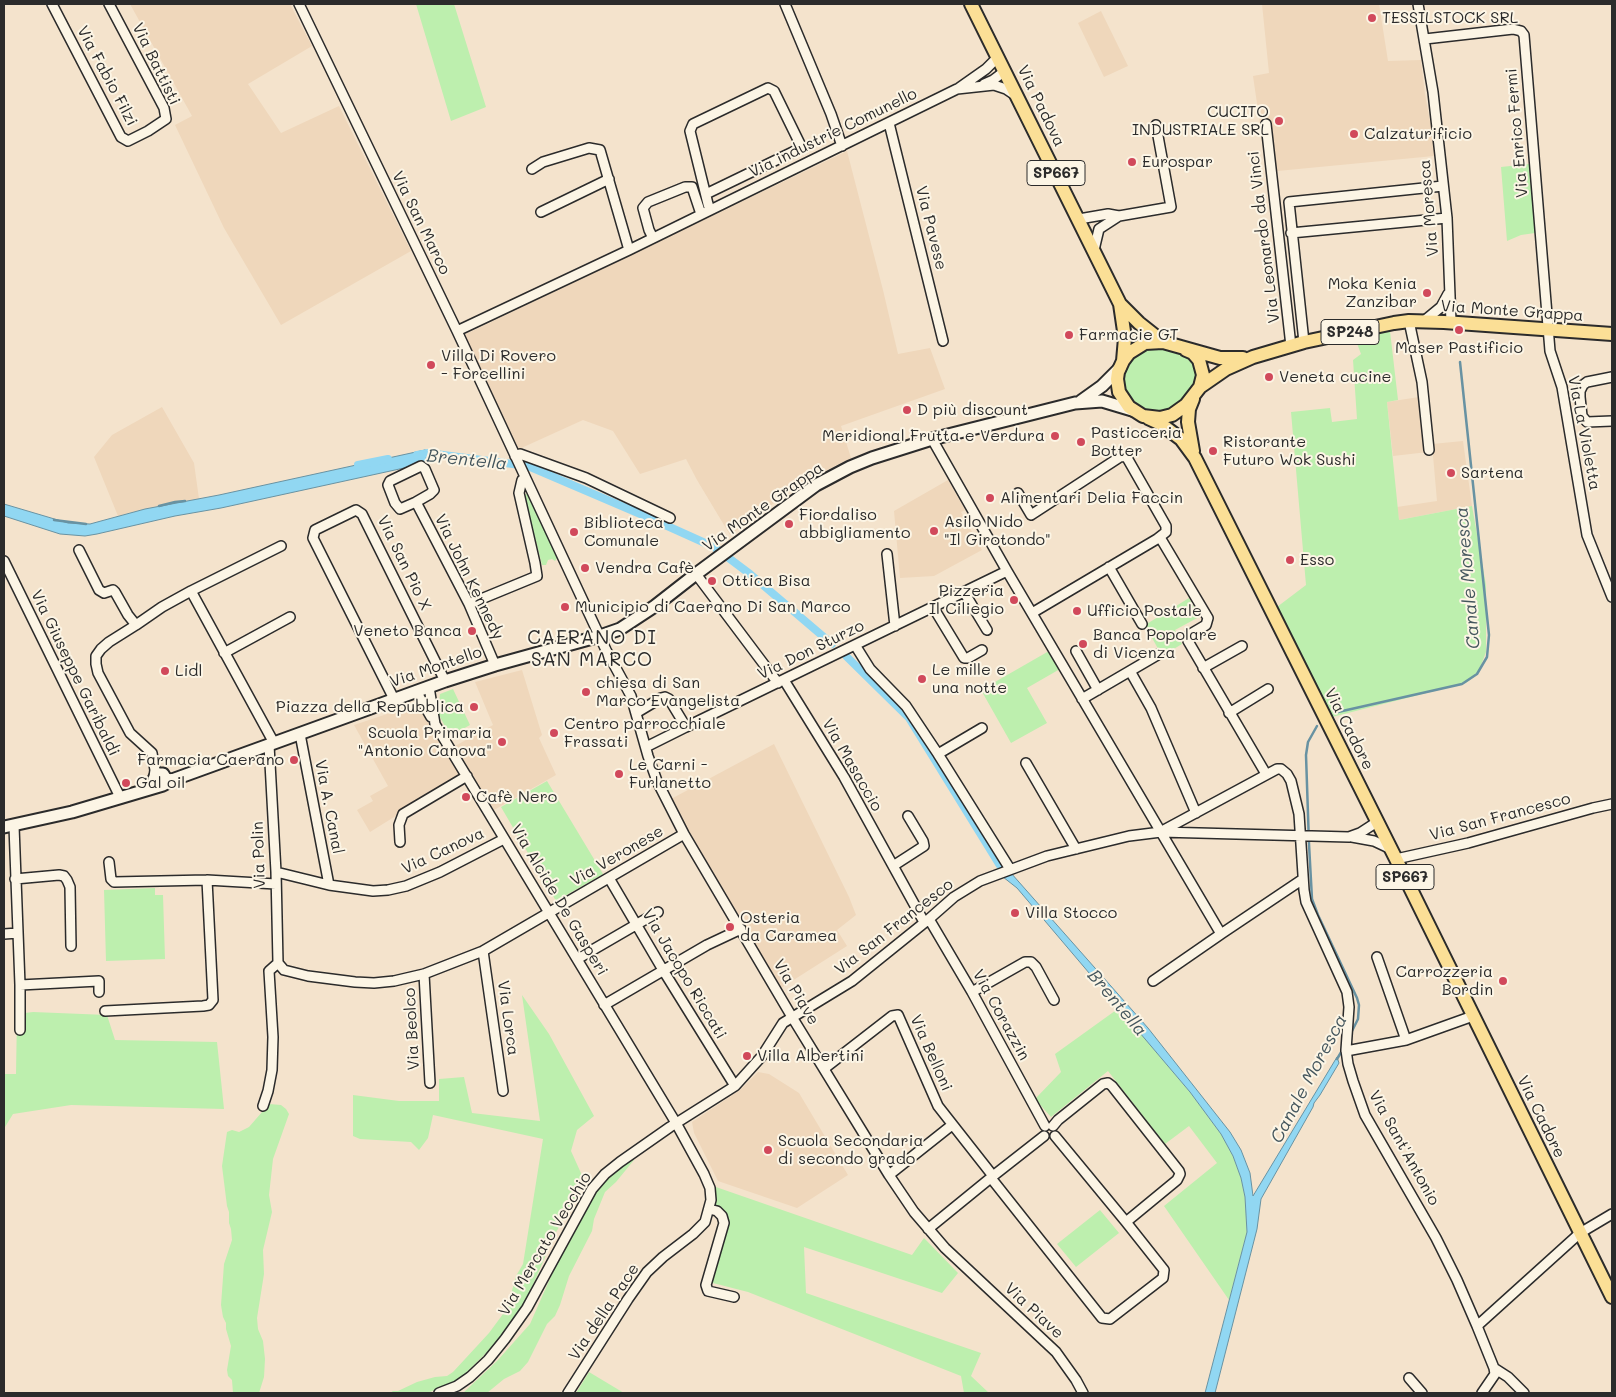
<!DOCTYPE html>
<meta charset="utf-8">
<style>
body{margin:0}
#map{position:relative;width:1616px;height:1397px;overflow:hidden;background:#f4e3cc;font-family:Mali,sans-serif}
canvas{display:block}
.frame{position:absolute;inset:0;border:5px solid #2b2b2b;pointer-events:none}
</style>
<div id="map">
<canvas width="1616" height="1397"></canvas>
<div class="frame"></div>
</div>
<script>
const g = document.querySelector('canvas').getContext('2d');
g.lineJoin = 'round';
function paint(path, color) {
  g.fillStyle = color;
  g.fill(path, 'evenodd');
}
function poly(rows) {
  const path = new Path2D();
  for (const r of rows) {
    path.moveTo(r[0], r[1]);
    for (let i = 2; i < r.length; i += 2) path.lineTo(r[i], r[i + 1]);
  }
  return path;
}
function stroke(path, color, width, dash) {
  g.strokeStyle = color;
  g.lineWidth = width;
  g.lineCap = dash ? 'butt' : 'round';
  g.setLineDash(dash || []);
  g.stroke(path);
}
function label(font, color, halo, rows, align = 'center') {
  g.font = font + ' Mali,sans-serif';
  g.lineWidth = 4;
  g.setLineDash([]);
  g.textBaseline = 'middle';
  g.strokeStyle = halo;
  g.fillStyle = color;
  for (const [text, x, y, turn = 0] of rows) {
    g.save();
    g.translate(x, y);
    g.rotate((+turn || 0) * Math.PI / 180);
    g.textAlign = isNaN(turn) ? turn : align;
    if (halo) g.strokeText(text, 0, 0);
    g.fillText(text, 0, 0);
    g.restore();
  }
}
const built = poly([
 [130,4,290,4,312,46,248,84,281,133,339,106,411,251,281,325,224,228,175,125,192,116],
 [1262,4,1379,4,1388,61,1421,60,1425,94,1433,138,1434,156,1267,172,1253,76,1269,73],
 [1101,11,1128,66,1104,77,1078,23],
 [847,151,883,290,898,354,930,348,945,389,841,426,851,458,821,473,788,493,730,535,697,480,686,459,640,474,613,431,583,420,517,450,464,335],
 [1419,397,1428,452,1393,456,1387,402],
 [162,407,194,463,199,499,145,509,118,516,94,457,112,435],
 [1463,441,1472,506,1399,520,1397,507,1437,501,1432,444],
 [948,480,965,510,961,512,982,550,934,576,900,578,894,511],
 [522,670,542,735,539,738,556,775,494,810,455,746,493,725,475,682],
 [414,705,419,707,460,776,370,832,357,810,373,801,370,796,388,786,354,725],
 [774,744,849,897,856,915,837,930,847,946,781,988,698,850,671,799],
 [758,1072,769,1074,799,1093,848,1175,797,1208,718,1181,694,1133,692,1122,740,1090]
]);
const green = poly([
 [416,4,454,4,486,107,451,121],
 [1529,164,1535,233,1521,235,1507,241,1501,167],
 [1390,331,1398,400,1387,402,1399,520,1472,506,1486,585,1486,652,1480,668,1474,677,1466,683,1332,717,1277,607,1306,585,1291,412,1330,408,1332,422,1357,419,1353,360,1361,354,1355,338],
 [1148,348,1165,348,1184,355,1193,361,1195,365,1197,377,1196,384,1179,404,1165,412,1145,411,1136,405,1125,391,1122,376,1131,358],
 [527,494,530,496,558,557,555,561,552,559,548,560,546,565,542,565,524,495],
 [1189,598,1199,617,1175,630,1182,644,1162,656,1145,625],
 [1049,651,1060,669,1027,688,1047,723,1011,743,981,690],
 [453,689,470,725,450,736,438,713,440,694],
 [547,781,603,874,556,901,501,807],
 [155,888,155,895,163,895,165,959,106,961,104,890],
 [522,995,549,1034,594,1116,577,1130,571,1151,585,1182,555,1234,519,1317,487,1352,458,1381,450,1385,427,1393,390,1393,393,1391,398,1391,417,1382,435,1377,447,1376,453,1372,489,1333,503,1314,510,1298,516,1276,523,1264,543,1139,433,1115,428,1138,419,1150,411,1142,360,1139,353,1136,353,1095,399,1101,439,1101,439,1079,464,1077,472,1113,540,1121],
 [1119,1008,1190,1092,1221,1134,1233,1156,1241,1178,1245,1197,1247,1232,1229,1300,1164,1206,1217,1163,1189,1126,1165,1144,1108,1071,1051,1117,1035,1099,1061,1072,1055,1054],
 [33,1012,107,1015,115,1040,217,1042,224,1109,71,1105,13,1114,5,1127,4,1127,4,1074,16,1074,17,1014],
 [269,1104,281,1105,286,1109,289,1114,273,1159,269,1195,272,1212,263,1250,264,1274,257,1318,258,1329,263,1341,265,1359,264,1377,259,1393,233,1393,232,1380,228,1376,227,1370,231,1346,226,1329,226,1323,223,1317,221,1305,224,1264,232,1240,231,1229,229,1223,229,1212,227,1206,222,1166,227,1132,232,1130,239,1132,249,1127],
 [630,1159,634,1160,616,1182,605,1192,594,1219,592,1231,569,1276,560,1305,555,1316,547,1324,528,1362,520,1371,504,1379,487,1393,463,1393,497,1361,530,1324,567,1240,590,1201,604,1178],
 [713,1186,912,1255,924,1238,958,1273,942,1293,804,1247,806,1293,981,1353,971,1376,989,1393,964,1393,961,1376,748,1292,709,1282,728,1217,716,1208],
 [1100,1210,1119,1233,1076,1267,1057,1244],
 [589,1372,624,1393,576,1393]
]);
const water = poly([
 [425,450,427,463,221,508,175,516,97,534,85,536,60,534,4,516,4,504,68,523,90,524,145,509,219,495,425,450],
 [1011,873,1148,1028,1230,1132,1241,1150,1250,1173,1253,1196,1337,1057,1339,1063,1320,1095,1314,1103,1313,1107,1261,1199,1257,1229,1215,1393,1205,1393,1247,1232,1245,1197,1241,1178,1233,1156,1221,1134,1190,1092,1017,888,1003,877,1011,873]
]);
const stream = poly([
 [159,506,175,502,185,501],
 [54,520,86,524],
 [1338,712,1462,684,1477,674,1487,657,1489,635,1460,362],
 [1317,726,1308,742,1306,755,1309,844,1312,899,1318,915,1357,998,1359,1005,1358,1019,1350,1035],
 [1337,1059,1343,1049]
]);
const canal = poly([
 [417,455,428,453,528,466,645,516,714,547,750,574,832,644],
 [358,465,388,459],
 [847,657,909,718,999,864,1008,874]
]);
const street = poly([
 [52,4,121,137,128,141,148,131,166,119,164,108,109,4],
 [299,4,457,331,606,650,631,696,648,756,657,781,684,834,792,1017,889,1175,914,1212,945,1248,1056,1352,1076,1380,1083,1393],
 [785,4,831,114,842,146],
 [1418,4,1433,92,1447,218,1451,322],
 [1425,39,1513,29,1521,31,1524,35,1550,351,1562,387,1587,535,1612,597],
 [984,84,993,80,1005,71],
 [959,88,986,69,998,57],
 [889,123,943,341],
 [1266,124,1291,346],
 [532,169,543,162,589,148,600,150,629,250],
 [706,194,799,149,800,144,774,91,768,88,693,124,690,131,708,204,710,210],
 [541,212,609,179],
 [1079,219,1108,214,1119,216,1171,207,1156,125],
 [1291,233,1447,218],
 [653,238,649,230,643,208,648,202,685,187,692,187,701,214],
 [1094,250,1099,229,1119,216],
 [1409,321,1422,382,1429,450],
 [1424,321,1441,307,1448,294],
 [457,331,629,250,957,89,994,85,1006,89,1015,95],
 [1304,342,1289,202,1443,186],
 [1612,377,1587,382,1583,385,1580,391,1580,397,1582,416,1587,422,1612,421],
 [932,439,1007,571,1221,934,1153,981],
 [515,456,520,454,586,478,670,518],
 [1018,493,1031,515,1120,457,1126,456,1166,526,1166,532,1157,539],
 [416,502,400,509,395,503,388,485,390,481,421,466,425,469,434,490,430,494,416,502,469,604,495,665],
 [79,550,99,590,104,593,113,590,115,592,128,615,136,625,162,607,191,591,274,743],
 [887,554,895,626],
 [4,561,120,797],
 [1109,567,1142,624],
 [696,574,778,683],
 [191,591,281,546],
 [964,592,987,630],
 [469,604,537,576,535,563,519,493,522,480,525,479],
 [933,607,964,658,968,658,982,650],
 [1032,613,1157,539,1161,539,1208,618,1206,625,1189,635,1188,641,1266,774],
 [136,625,109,642,101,649,96,656,96,664,98,673,130,733,152,753,155,770,154,777],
 [855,645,870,669,906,706,938,754,1010,869],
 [1076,651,1098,690],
 [224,653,290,617],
 [1203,668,1242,646],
 [1130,671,1151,708,1196,813],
 [784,680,844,777,924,922],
 [429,687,435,724,676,1123,704,1174,710,1188,711,1200,705,1222,693,1234,663,1257,647,1272,628,1299,568,1393],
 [416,691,431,717],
 [394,699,313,538,315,530,356,510,362,514,445,681],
 [1082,699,1159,654],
 [636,713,661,698,665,697,669,699,686,727,646,747],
 [1229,713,1268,689],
 [686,727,1007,571],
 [300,734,329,885],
 [269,745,276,872,278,963,284,970,308,976,355,982,374,983,394,981,424,974,483,951,684,834],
 [938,754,982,728],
 [1026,763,1076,849],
 [14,826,20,985,20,1030],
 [1162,831,1277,769,1281,769,1287,774,1291,781,1299,814,1304,890,1306,902,1347,992,1349,1007,1346,1050,1348,1064,1353,1081,1365,1115,1436,1238,1457,1280,1477,1326,1494,1368,1495,1374,1482,1393],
 [1352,837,1374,841,1391,849],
 [400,842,399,825,403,814,467,776],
 [1396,859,1468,843,1593,808,1612,804],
 [109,862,111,879,114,882,207,880,276,884],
 [893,866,924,846,923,841,908,816],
 [276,872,329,885,373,891,388,890,406,886,440,872,504,839],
 [609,878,663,970,735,1086],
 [15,879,59,875,64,876,67,880,70,887,71,946],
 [929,919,972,992,1045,1126],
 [4,934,18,933],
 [1221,934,1303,879],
 [483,951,503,1091],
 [1377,957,1406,1040],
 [577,959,658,912],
 [424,974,430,1083],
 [20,985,99,981,99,992],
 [972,992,1025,962,1031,962,1036,967,1054,1000],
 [604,1005,707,945,741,929],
 [105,1011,203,1006,209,1005,213,1000,207,880],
 [1346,1051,1406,1040,1473,1016],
 [825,1068,892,1016,898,1015,938,1106,993,1176],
 [263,1106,268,1091,272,1070,273,1037,269,971,278,963],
 [1053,1126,1058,1120,1103,1084,1108,1083,1112,1086,1179,1171,1180,1174,1177,1180,1126,1222],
 [889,1175,952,1125],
 [991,1178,1102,1318,1110,1319,1163,1278,1164,1270,1126,1222,1055,1136],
 [709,1209,717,1211,722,1216,724,1223,706,1285,708,1291,734,1297],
 [928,1229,993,1176,1044,1136],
 [1477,1326,1580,1233,1612,1214],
 [1494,1368,1508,1377,1524,1393],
 [1409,1378,1422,1393],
 [439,1393,457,1386,470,1377,488,1360,505,1339,527,1308,592,1189,605,1174,620,1162,670,1127,735,1086,762,1056,783,1023,852,981,929,919,954,897,980,881,1047,856,1129,836,1161,832,1349,837,1360,833,1377,822]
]);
const secondary = poly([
 [1081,401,1102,386,1120,368],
 [158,786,155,783,154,779,157,774,163,774,166,779,172,780],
 [4,827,72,812,163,785,172,780,445,681,495,665,600,636,620,629,655,606,696,574,816,485,850,467,872,458,932,439,1075,403,1102,401,1132,410]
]);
const primary = poly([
 [971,4,1120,304,1125,338,1123,361],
 [1120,304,1139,323,1163,342],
 [1186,350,1193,353,1199,360,1203,375,1200,387,1186,405,1172,415,1160,418,1143,416,1129,407,1119,392,1117,379,1118,372,1123,361,1129,353,1145,343,1163,342,1220,358,1243,358],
 [1200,387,1226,369,1253,357,1304,342,1394,323,1409,321,1444,322,1612,334],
 [1193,399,1189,409,1188,422,1193,451],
 [1148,418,1161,424,1181,439,1195,458,1396,859,1612,1297]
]);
const markers = [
 [1372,18,5,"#d1495b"],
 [1279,121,5,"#d1495b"],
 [1354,134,5,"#d1495b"],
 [1132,162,5,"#d1495b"],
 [1427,293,5,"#d1495b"],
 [1459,330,5,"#d1495b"],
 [1069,335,5,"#d1495b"],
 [431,365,5,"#d1495b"],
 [1269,377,5,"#d1495b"],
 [907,410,5,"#d1495b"],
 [1055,436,5,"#d1495b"],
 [1081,442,5,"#d1495b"],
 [1213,451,5,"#d1495b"],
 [1451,473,5,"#d1495b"],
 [990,498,5,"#d1495b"],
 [789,524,5,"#d1495b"],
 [934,531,5,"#d1495b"],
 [574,532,5,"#d1495b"],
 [1290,560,5,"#d1495b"],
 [585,568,5,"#d1495b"],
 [712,581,5,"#d1495b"],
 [1014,600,5,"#d1495b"],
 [565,607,5,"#d1495b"],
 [1077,611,5,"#d1495b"],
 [472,631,5,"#d1495b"],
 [1083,644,5,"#d1495b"],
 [165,671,5,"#d1495b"],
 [922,679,5,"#d1495b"],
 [586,692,5,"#d1495b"],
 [474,707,5,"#d1495b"],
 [554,733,5,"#d1495b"],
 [502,742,5,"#d1495b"],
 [294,760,5,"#d1495b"],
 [619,774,5,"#d1495b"],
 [126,783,5,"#d1495b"],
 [466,797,5,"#d1495b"],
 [1015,913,5,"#d1495b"],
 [730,927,5,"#d1495b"],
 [1503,981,5,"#d1495b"],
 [747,1056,5,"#d1495b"],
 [768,1150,5,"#d1495b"]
];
const shields = [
 [1056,173,58],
 [1350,332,58],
 [1405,877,58]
];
const shieldNames = [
 ["SP667",1056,173],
 ["SP248",1350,332],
 ["SP667",1405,877]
];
const poiNames = [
 ["TESSILSTOCK SRL",1382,18],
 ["CUCITO",1269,112,"right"],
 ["INDUSTRIALE SRL",1269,130,"right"],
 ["Calzaturificio",1364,134],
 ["Eurospar",1142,162],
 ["Moka Kenia",1417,284,"right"],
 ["Zanzibar",1417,302,"right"],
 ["Farmacie GT",1079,335],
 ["Maser Pastificio",1459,348,"center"],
 ["Villa Di Rovero",441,356],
 ["- Forcellini",441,374],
 ["Veneta cucine",1279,377],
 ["D più discount",917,410],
 ["Pasticceria",1091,433],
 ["Botter",1091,451],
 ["Meridional Frutta e Verdura",1045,436,"right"],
 ["Ristorante",1223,442],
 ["Futuro Wok Sushi",1223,460],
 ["Sartena",1461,473],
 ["Alimentari Delia Faccin",1000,498],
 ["Fiordaliso",799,515],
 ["abbigliamento",799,533],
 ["Asilo Nido",944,522],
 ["\"Il Girotondo\"",944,540],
 ["Biblioteca",584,523],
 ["Comunale",584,541],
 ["Esso",1300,560],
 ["Vendra Cafè",595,568],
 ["Ottica Bisa",722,581],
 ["Pizzeria",1004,591,"right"],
 ["Il Ciliegio",1004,609,"right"],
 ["Municipio di Caerano Di San Marco",575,607],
 ["Ufficio Postale",1087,611],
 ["Veneto Banca",462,631,"right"],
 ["Banca Popolare",1093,635],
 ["di Vicenza",1093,653],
 ["Le mille e",932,670],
 ["una notte",932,688],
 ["Lidl",175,671],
 ["chiesa di San",596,683],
 ["Marco Evangelista",596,701],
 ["Piazza della Repubblica",464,707,"right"],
 ["Centro parrocchiale",564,724],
 ["Frassati",564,742],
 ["Scuola Primaria",492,733,"right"],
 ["\"Antonio Canova\"",492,751,"right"],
 ["Farmacia Caerano",284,760,"right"],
 ["Le Carni -",629,765],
 ["Furlanetto",629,783],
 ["Gal oil",136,783],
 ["Cafè Nero",476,797],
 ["Villa Stocco",1025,913],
 ["Osteria",740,918],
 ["da Caramea",740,936],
 ["Carrozzeria",1493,972,"right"],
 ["Bordin",1493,990,"right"],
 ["Villa Albertini",757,1056],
 ["Scuola Secondaria",778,1141],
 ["di secondo grado",778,1159]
];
const streetNames = [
 ["Via Battisti",156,64,64],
 ["Via Fabio Filzi",107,76,62],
 ["Via Padova",1041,106,64],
 ["Via industrie Comunello",833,133,-26],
 ["Via Enrico Fermi",1517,133,-95],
 ["Via Moresca",1429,208,-95],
 ["Via San Marco",421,223,64],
 ["Via Pavese",931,228,76],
 ["Via Leonardo da Vinci",1264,237,-97],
 ["Via Monte Grappa",1512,311,4],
 ["Via La Violetta",1584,433,79],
 ["Via Monte Grappa",763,507,-35],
 ["Via San Pio X",404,563,64],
 ["Via John Kennedy",469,577,64],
 ["Via Don Sturzo",811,650,-26],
 ["Via Montello",436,667,-19],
 ["Via Giuseppe Garibaldi",75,673,64],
 ["Via Cadore",1349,729,63],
 ["Via Masaccio",852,765,60],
 ["Via A. Canal",329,807,79],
 ["Via San Francesco",1500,817,-15],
 ["Via Canova",443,851,-25],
 ["Via Polin",259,855,-92],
 ["Via Veronese",617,856,-30],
 ["Via Alcide De Gasperi",559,900,59],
 ["Via San Francesco",894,927,-38],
 ["Via Jacopo Riccati",684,974,59],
 ["Via Piave",796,992,59],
 ["Via Corazzin",1001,1015,61],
 ["Via Lorca",508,1018,82],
 ["Via Beolco",412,1029,-93],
 ["Via Belloni",931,1053,66],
 ["Via Cadore",1541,1117,64],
 ["Via Sant'Antonio",1404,1148,61],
 ["Via Mercato Vecchio",545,1244,-59],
 ["Via Piave",1034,1311,43],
 ["Via della Pace",604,1312,-56]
];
const waterNames = [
 ["Brentella",467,460,6],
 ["Canale Moresca",1468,578,-95],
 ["Brentella",1117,1003,50],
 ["Canale Moresca",1309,1079,-62]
];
const quarterNames = [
 ["CAERANO DI",592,638],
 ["SAN MARCO",592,660]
];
paint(built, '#efd7bb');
paint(green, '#bdefae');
paint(water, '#91d7f2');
stroke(water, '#6892a2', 1);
stroke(stream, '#6892a2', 2.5);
stroke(canal, '#91d7f2', 8);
stroke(street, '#2b2b2b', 12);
stroke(secondary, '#2b2b2b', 15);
stroke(primary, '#2b2b2b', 16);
stroke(street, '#fcf5e5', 9);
stroke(secondary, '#fcf5e5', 11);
stroke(primary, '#fbdf96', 12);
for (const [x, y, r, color] of markers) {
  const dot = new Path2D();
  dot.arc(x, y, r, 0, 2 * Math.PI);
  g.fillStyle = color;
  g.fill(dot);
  stroke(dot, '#fcf5e5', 2);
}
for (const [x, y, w] of shields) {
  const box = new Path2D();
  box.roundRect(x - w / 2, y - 12.5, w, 25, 4);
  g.fillStyle = '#fcf5e5';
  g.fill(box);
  stroke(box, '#2b2b2b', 1);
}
label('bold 15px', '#2b2b2b', null, shieldNames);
label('16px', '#2b2b2b', '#fcf5e5', poiNames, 'left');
label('16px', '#2b2b2b', '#fcf5e5', streetNames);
label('italic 18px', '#44565d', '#fcf5e5', waterNames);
g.letterSpacing = '1px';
label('19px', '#2b2b2b', '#fcf5e5', quarterNames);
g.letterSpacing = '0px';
</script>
